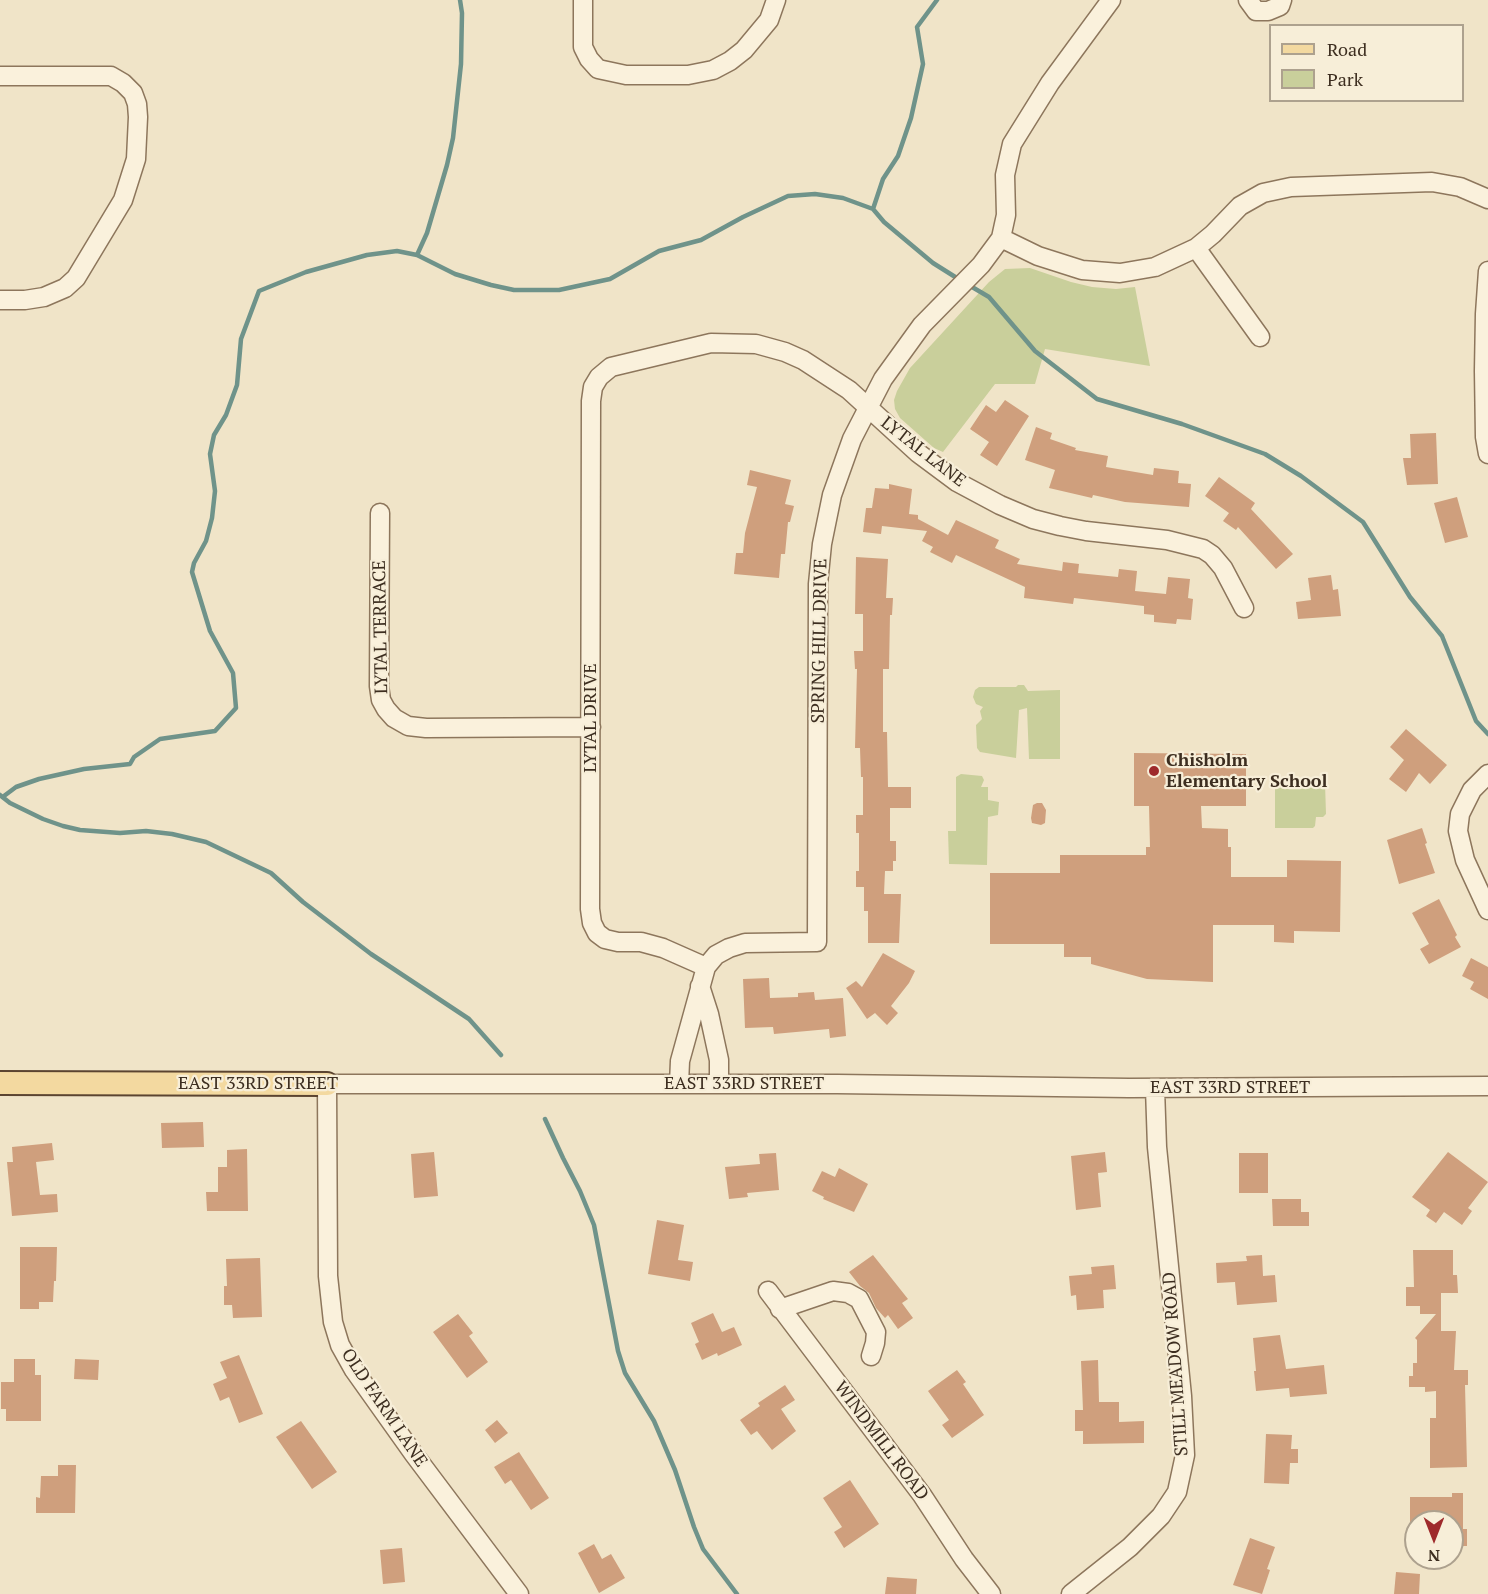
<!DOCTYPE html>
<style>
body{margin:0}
#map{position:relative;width:1488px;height:1594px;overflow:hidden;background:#f0e4c8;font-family:"PT Serif",serif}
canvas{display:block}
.legend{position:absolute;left:1269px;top:24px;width:195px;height:78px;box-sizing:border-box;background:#f7eed8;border:2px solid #ada18e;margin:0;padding:8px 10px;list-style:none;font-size:18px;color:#3d2e20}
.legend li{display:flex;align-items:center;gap:12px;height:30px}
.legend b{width:30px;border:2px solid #ada18e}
.north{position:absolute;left:1404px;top:1510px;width:60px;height:60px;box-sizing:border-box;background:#f7eed8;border:2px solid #ada18e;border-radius:50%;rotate:180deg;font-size:16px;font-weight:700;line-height:24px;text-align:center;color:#3d2e20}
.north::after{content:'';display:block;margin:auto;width:21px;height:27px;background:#9e2a2b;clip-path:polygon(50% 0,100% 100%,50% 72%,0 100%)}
</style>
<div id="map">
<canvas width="1488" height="1594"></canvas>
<ul class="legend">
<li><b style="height:8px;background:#f3d9a0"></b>Road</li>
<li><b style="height:16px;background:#c9cf9b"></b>Park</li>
</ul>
<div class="north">N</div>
</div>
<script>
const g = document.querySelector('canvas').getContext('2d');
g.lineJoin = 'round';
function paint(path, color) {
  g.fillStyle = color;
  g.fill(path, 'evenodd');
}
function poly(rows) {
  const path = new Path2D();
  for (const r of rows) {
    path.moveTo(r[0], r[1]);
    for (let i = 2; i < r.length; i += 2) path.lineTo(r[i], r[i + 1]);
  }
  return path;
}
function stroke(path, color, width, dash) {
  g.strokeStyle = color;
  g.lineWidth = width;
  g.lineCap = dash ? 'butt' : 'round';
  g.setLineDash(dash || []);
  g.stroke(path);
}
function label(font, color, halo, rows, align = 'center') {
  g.font = font + ' "PT Serif",serif';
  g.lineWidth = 4.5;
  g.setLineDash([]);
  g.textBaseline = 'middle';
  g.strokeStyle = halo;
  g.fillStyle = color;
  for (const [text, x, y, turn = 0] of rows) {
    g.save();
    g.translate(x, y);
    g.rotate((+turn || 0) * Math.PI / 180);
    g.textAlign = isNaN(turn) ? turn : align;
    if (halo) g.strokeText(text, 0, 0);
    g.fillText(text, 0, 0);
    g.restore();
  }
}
const green = poly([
 [1030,268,1071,282,1092,287,1116,289,1135,287,1150,366,1045,349,1035,384,995,384,943,452,934,448,900,418,895,409,894,400,897,391,910,368,989,282,1005,269],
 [1018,685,1024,685,1028,691,1060,690,1060,759,1029,759,1027,708,1019,710,1016,758,980,752,977,748,976,725,982,719,980,711,983,707,976,704,973,697,975,690,979,687,1016,687],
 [961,774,982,776,984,780,981,787,988,787,988,800,999,802,998,815,988,817,987,865,949,864,948,831,956,831,956,777],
 [1275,778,1315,778,1325,783,1326,814,1323,817,1316,817,1315,826,1313,828,1275,828]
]);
const stream = poly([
 [873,209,883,179,898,156,911,118,923,64,917,27,937,0],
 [417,255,427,233,447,165,453,138,461,64,462,13,460,0],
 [967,284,989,297,1035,351,1097,399,1182,424,1265,454,1301,476,1363,522,1410,597,1442,636,1476,721,1488,734],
 [0,795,10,803,43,819,63,826,80,830,120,833,146,831,172,834,206,842,271,873,303,902,371,954,469,1019,501,1055],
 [4,796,16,787,39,779,84,769,130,764,134,757,160,739,215,731,236,708,233,673,210,631,192,572,194,563,206,541,212,518,215,491,210,454,214,435,226,415,237,385,241,339,259,291,306,272,367,255,397,251,417,255,455,274,491,285,514,290,559,290,610,279,659,251,701,240,743,217,788,196,815,194,843,198,873,209,884,222,933,263,960,280],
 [545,1119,563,1158,580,1191,594,1225,618,1351,625,1373,654,1421,675,1470,694,1527,703,1549,737,1594]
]);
const building = poly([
 [1005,400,1029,416,997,466,980,455,989,442,970,429,986,405,996,412],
 [1036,427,1052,433,1050,439,1076,448,1075,450,1108,456,1106,467,1153,475,1154,468,1179,471,1178,483,1191,484,1189,507,1125,502,1093,495,1092,498,1049,488,1055,470,1025,460],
 [1436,433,1438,484,1407,485,1403,458,1411,458,1410,434],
 [750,470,791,480,785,504,794,506,790,522,788,522,785,554,781,554,779,578,734,574,736,553,743,553,745,533,757,487,747,485],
 [1219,477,1255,503,1251,509,1293,554,1276,569,1238,527,1236,530,1223,521,1229,513,1205,496],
 [889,484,912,489,909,514,918,515,918,519,948,535,956,520,999,540,995,548,1020,559,1017,564,1062,571,1063,562,1079,564,1078,573,1118,577,1119,569,1137,571,1135,591,1166,594,1168,577,1190,579,1188,598,1193,599,1191,620,1177,619,1176,624,1154,622,1154,615,1144,614,1144,606,1074,598,1073,604,1024,598,1025,587,956,555,952,563,930,552,933,547,922,541,927,531,882,526,881,534,863,532,866,508,872,508,875,488,889,489],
 [1457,497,1468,537,1445,543,1434,503],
 [856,557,888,559,886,598,893,598,892,615,890,615,889,669,883,669,883,732,887,732,888,787,911,787,911,808,890,808,890,841,896,841,896,861,893,861,893,871,885,871,884,894,901,894,899,943,868,943,868,911,864,911,864,887,856,887,856,871,859,871,859,833,856,833,856,815,863,815,863,777,861,777,860,748,855,748,857,669,855,669,854,651,863,651,863,614,855,614],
 [1331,575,1333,590,1338,589,1341,616,1298,619,1296,602,1311,600,1308,578],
 [1406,729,1447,765,1430,784,1419,773,1406,792,1389,779,1404,760,1390,747],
 [1134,753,1246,754,1246,806,1201,806,1202,828,1228,829,1228,847,1231,847,1231,877,1287,877,1287,860,1341,861,1340,932,1294,931,1294,943,1274,942,1274,925,1213,925,1213,982,1147,979,1091,964,1091,957,1064,957,1064,944,990,944,990,873,1060,873,1060,855,1146,855,1146,847,1150,847,1149,806,1134,806],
 [1037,803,1042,803,1046,810,1045,823,1041,825,1032,823,1031,818,1033,805],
 [1422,828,1427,843,1425,844,1435,873,1399,884,1387,840],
 [1439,899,1457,935,1455,937,1461,947,1429,964,1420,949,1429,944,1412,913],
 [883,953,915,971,909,983,891,1006,898,1013,887,1025,875,1013,867,1019,846,988,856,981,862,987],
 [1471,958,1488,967,1488,999,1470,989,1474,982,1462,976],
 [769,978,770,998,798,997,798,993,814,992,815,1000,843,998,846,1036,830,1038,829,1029,774,1034,773,1027,745,1028,743,979],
 [203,1122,204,1147,162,1148,161,1123],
 [52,1143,54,1160,36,1162,40,1195,57,1194,58,1212,12,1216,7,1162,13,1162,12,1147],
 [247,1149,248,1211,207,1211,206,1192,218,1192,218,1167,227,1167,227,1150],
 [434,1152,438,1196,414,1198,411,1154],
 [1105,1152,1107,1172,1098,1173,1101,1207,1076,1210,1071,1156],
 [1448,1152,1488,1182,1468,1208,1472,1211,1462,1225,1444,1212,1436,1223,1426,1216,1430,1210,1412,1197],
 [776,1153,779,1190,747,1193,748,1197,729,1199,725,1167,760,1164,759,1154],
 [1239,1153,1268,1153,1268,1193,1239,1193],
 [839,1168,868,1184,854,1212,823,1199,824,1197,812,1191,822,1171,835,1177],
 [1272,1199,1301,1199,1301,1212,1309,1212,1309,1226,1273,1226],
 [657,1220,684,1225,678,1260,693,1262,690,1281,648,1274],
 [20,1247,57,1247,56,1281,54,1281,53,1302,39,1302,39,1309,20,1309],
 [1413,1250,1453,1250,1453,1275,1457,1275,1458,1293,1441,1293,1441,1331,1456,1331,1454,1370,1468,1370,1468,1385,1465,1385,1467,1467,1430,1468,1430,1418,1436,1418,1436,1391,1425,1392,1425,1387,1409,1387,1409,1376,1413,1376,1413,1363,1417,1363,1417,1340,1415,1338,1436,1314,1420,1314,1420,1306,1406,1306,1406,1287,1414,1287],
 [873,1255,908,1299,902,1303,913,1318,898,1329,888,1315,885,1318,876,1308,869,1293,860,1286,849,1272],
 [1262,1255,1263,1276,1275,1275,1277,1302,1237,1305,1235,1282,1217,1283,1216,1263,1247,1261,1246,1256],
 [260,1258,262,1317,233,1318,232,1305,224,1305,224,1286,227,1286,226,1259],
 [1114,1265,1116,1289,1103,1290,1104,1308,1077,1310,1076,1295,1071,1296,1069,1276,1092,1274,1091,1267],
 [713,1313,722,1332,734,1327,742,1345,718,1356,717,1353,702,1360,695,1344,699,1342,691,1323],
 [458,1314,473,1333,469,1336,488,1362,467,1378,433,1332],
 [1280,1335,1286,1369,1324,1365,1327,1394,1290,1397,1289,1388,1256,1391,1254,1371,1256,1371,1253,1338],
 [239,1355,263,1414,239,1423,229,1397,220,1401,213,1384,227,1378,220,1362],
 [14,1359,35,1359,35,1375,41,1375,41,1421,6,1421,6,1409,1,1409,1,1382,14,1382],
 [75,1359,99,1360,98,1380,74,1379],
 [1098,1360,1099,1402,1119,1402,1119,1422,1144,1421,1144,1443,1083,1444,1083,1431,1075,1431,1075,1410,1083,1410,1081,1361],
 [957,1370,966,1382,963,1384,984,1415,952,1438,942,1425,949,1420,928,1391],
 [785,1385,795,1400,781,1409,796,1431,772,1450,757,1431,751,1435,740,1420,760,1406,758,1403],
 [497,1420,508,1433,495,1443,485,1430],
 [301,1421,337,1472,312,1489,276,1437],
 [1266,1434,1292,1435,1291,1449,1298,1449,1298,1463,1290,1463,1289,1484,1264,1483],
 [519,1452,549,1498,531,1510,511,1480,505,1484,494,1467],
 [58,1465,76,1465,75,1513,36,1513,36,1497,40,1498,41,1476,58,1476],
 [850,1480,879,1524,844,1548,834,1532,842,1527,823,1498],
 [1452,1493,1463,1493,1463,1529,1467,1529,1467,1546,1452,1546,1452,1522,1410,1522,1410,1497,1452,1497],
 [1250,1538,1275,1547,1267,1569,1270,1570,1262,1594,1233,1585],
 [594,1544,602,1559,611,1554,625,1578,599,1593,578,1553],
 [402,1548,405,1582,383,1584,380,1550],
 [1396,1572,1420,1574,1419,1594,1394,1594],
 [887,1577,917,1579,916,1594,885,1594]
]);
const minor = poly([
 [583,0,583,47,589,59,598,69,626,75,688,75,713,70,730,61,744,50,769,20,776,0],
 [1248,0,1256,11,1268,11,1280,6,1282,0],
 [0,76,111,76,123,83,133,93,137,104,138,117,136,159,123,200,76,278,65,288,44,297,25,300,0,300],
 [1001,238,1038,256,1082,270,1120,273,1155,267,1196,248,1213,234,1240,206,1263,193,1291,187,1432,182,1460,187,1488,199],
 [1196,248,1260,337],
 [1488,271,1485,314,1484,371,1485,437,1488,454],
 [380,513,379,686,381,700,386,709,394,718,408,726,426,728,591,727],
 [1488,774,1472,790,1460,814,1458,831,1465,860,1488,910],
 [706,967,663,948,641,942,618,942,605,939,597,933,592,923,590,909,591,401,593,387,599,377,611,367,711,343,756,344,785,352,803,360,849,390,918,453,957,482,1000,505,1033,519,1060,526,1086,531,1167,540,1203,549,1212,555,1223,568,1244,608],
 [700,986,709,1014,719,1060,719,1084],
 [679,1084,680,1061,706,967,716,955,729,948,745,943,817,942,818,584,822,544,832,495,852,439,883,379,922,325,981,265,1001,238,1006,215,1005,175,1012,144,1050,83,1111,0],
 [768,1291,922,1495,964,1559,991,1594],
 [780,1309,833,1291,848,1293,859,1299,876,1332,875,1343,871,1356],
 [519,1594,413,1453,354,1370,340,1345,333,1322,328,1276,327,1084,837,1084,1129,1088,1488,1086],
 [1071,1594,1130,1547,1161,1516,1177,1492,1185,1455,1182,1396,1157,1147,1155,1088]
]);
const major = poly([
 [0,1083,327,1084]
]);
const markers = [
 [1154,771,6,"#9e2a2b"]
];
const streetNames = [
 ["LYTAL LANE",923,452,38],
 ["LYTAL TERRACE",381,627,-91],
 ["SPRING HILL DRIVE",820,641,-89],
 ["LYTAL DRIVE",591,718,-90],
 ["EAST 33RD STREET",258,1084],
 ["EAST 33RD STREET",744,1084],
 ["EAST 33RD STREET",1230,1088],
 ["STILL MEADOW ROAD",1176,1364,-94],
 ["OLD FARM LANE",384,1408,56],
 ["WINDMILL ROAD",881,1441,53]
];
const poiNames = [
 ["Chisholm",1166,761],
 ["Elementary School",1166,782]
];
paint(green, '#c9cf9b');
stroke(stream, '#6f938a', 4.5);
paint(building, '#cf9f7d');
stroke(minor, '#8d765c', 21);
stroke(major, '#5b4430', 26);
stroke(minor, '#faf1dc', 18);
stroke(major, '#f3d9a0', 22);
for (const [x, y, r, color] of markers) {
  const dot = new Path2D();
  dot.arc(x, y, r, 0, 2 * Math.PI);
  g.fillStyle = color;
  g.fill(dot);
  stroke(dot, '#f7eed8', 2);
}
label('18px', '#3d2e20', '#f7eed8', streetNames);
label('bold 18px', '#3d2e20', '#f7eed8', poiNames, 'left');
</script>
